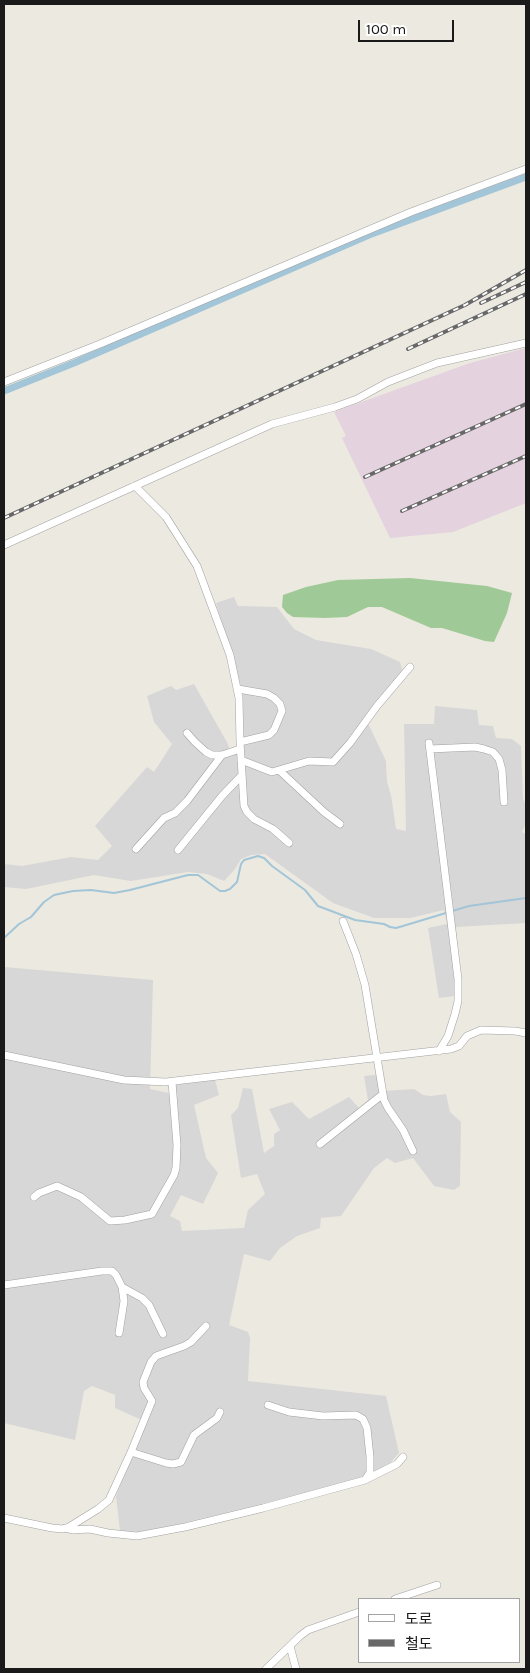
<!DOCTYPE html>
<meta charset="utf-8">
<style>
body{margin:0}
#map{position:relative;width:530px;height:1673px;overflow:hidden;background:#ece9e0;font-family:Karla,"Noto Sans KR",sans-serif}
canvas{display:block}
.frame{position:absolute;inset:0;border:5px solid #1a1a1a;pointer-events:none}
.legend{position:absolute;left:358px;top:1598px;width:162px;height:65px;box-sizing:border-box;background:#fff;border:1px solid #a3a3a3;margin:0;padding:6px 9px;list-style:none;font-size:15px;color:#1a1a1a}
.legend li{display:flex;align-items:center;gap:10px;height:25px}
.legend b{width:25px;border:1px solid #a3a3a3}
.scale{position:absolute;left:358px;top:20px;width:96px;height:22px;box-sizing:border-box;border:2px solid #1a1a1a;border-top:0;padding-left:6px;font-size:15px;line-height:18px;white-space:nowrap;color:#1a1a1a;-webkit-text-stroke:4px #fff;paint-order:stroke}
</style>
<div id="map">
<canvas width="530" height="1673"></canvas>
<div class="frame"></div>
<ul class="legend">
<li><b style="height:6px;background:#fff"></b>도로</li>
<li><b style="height:6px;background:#686868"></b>철도</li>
</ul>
<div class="scale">100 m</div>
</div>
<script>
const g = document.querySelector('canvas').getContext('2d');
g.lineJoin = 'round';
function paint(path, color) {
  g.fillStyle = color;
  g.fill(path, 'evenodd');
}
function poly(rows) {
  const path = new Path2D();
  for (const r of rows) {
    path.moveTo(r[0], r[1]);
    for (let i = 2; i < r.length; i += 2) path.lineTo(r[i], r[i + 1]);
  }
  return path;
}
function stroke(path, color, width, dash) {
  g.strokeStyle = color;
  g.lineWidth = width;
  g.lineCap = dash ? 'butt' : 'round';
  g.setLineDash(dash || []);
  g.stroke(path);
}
const residential = poly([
 [234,597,238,606,277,607,294,629,316,640,371,649,400,662,403,673,365,717,386,761,387,782,391,795,396,829,406,831,404,724,434,724,435,706,477,710,479,725,493,726,496,738,512,739,521,746,523,798,526,806,526,824,522,832,526,834,526,923,456,927,462,995,439,998,428,928,447,924,444,910,410,918,374,918,333,903,265,854,251,855,241,859,235,869,224,881,207,874,188,872,131,881,94,875,26,889,4,887,4,864,22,866,71,857,98,860,112,846,95,826,147,767,154,772,172,744,154,722,147,696,171,686,176,690,194,684,228,744,230,755,244,750,243,693,216,603],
 [4,967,153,980,150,1089,169,1093,175,1085,215,1080,219,1095,194,1105,206,1158,218,1173,203,1204,181,1195,170,1216,180,1221,182,1231,244,1228,248,1210,265,1194,257,1174,241,1178,231,1115,238,1108,243,1088,252,1089,264,1153,274,1146,274,1134,280,1130,269,1109,292,1102,309,1119,349,1097,359,1108,368,1100,364,1076,384,1074,385,1091,414,1089,423,1095,431,1096,446,1094,450,1112,461,1122,460,1186,454,1190,434,1186,413,1158,395,1163,387,1158,374,1168,341,1216,321,1218,320,1228,297,1236,280,1248,270,1261,244,1254,229,1325,248,1332,250,1338,248,1381,386,1396,399,1453,390,1463,359,1480,282,1499,146,1532,120,1531,116,1496,146,1422,115,1408,115,1395,92,1386,84,1391,75,1440,4,1423]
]);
const industrial = poly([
 [526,348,526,503,453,532,390,538,342,438,346,436,334,412,470,363]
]);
const forest = poly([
 [410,578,487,586,512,593,507,613,494,642,485,641,442,628,431,628,382,607,368,607,347,617,325,618,293,617,287,613,282,607,283,595,306,587,338,580]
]);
const stream = poly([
 [4,938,19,924,31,917,44,902,54,895,73,891,91,890,114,893,130,890,188,875,198,875,220,891,225,891,230,889,237,882,241,864,244,860,258,856,264,858,272,866,305,890,318,906,355,920,384,924,390,927,396,928,403,926,469,906,526,898]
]);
const canal = poly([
 [4,391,74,363,369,235,526,177]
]);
const minor = poly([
 [4,382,100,344,411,212,526,169],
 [135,486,166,517,197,566,230,655,239,698,240,742,244,806,247,812,254,819,273,829,289,843],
 [4,545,272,424,335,407,357,399,388,382,437,363,526,343],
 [238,689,267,694,274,698,280,704,282,711,274,730,269,735,240,742],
 [187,733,195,742,206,752,212,755,222,755,240,749],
 [429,743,458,979,458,1001,455,1014,448,1036,439,1051],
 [430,749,475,747,484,749,493,752,499,759,502,770,504,802],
 [241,760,272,772,309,761,333,762,350,743,377,706,410,667],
 [280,771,324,812,340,824],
 [136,849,164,818,175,813,187,801,222,755],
 [178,850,222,796,242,775],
 [343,921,356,954,365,985,384,1100,388,1108,403,1130,413,1151],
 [4,1055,124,1080,166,1082,451,1049,459,1046,467,1036,481,1030,515,1031,526,1033],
 [320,1144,383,1094],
 [34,1197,39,1193,57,1186,81,1197,110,1221,125,1220,152,1214,174,1175,176,1168,177,1145,172,1082],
 [4,1285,102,1271,112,1271,116,1275,122,1287,124,1301,119,1333],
 [122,1287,142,1298,149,1305,163,1334],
 [268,1405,289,1412,323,1416,356,1415,363,1419,367,1428,370,1457,370,1472,365,1480],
 [131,1452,166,1463,173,1464,181,1462,194,1435,217,1418,220,1412],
 [4,1518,52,1528,63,1529,69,1527,98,1509,109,1500,131,1452,152,1401,144,1388,143,1382,151,1362,156,1356,184,1346,191,1342,206,1326],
 [65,1528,72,1530,90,1529,108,1533,137,1536,185,1527,263,1508,365,1480,397,1464,403,1457],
 [395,1599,437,1585],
 [290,1646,296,1669],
 [266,1669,300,1636,308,1630,359,1612]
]);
const rail = poly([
 [481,303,526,282],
 [408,349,526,294],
 [365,477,526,404],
 [402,511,526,456],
 [4,518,465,305,526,270]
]);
paint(residential, '#d8d7d7');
paint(industrial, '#e4d2df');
paint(forest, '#9fc997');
stroke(stream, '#a2c5d8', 2);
stroke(canal, '#a2c5d8', 7);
stroke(minor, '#a1a1a1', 8);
stroke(minor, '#fff', 7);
stroke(rail, '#686868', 4);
stroke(rail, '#fff', 2, [5.5]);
</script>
